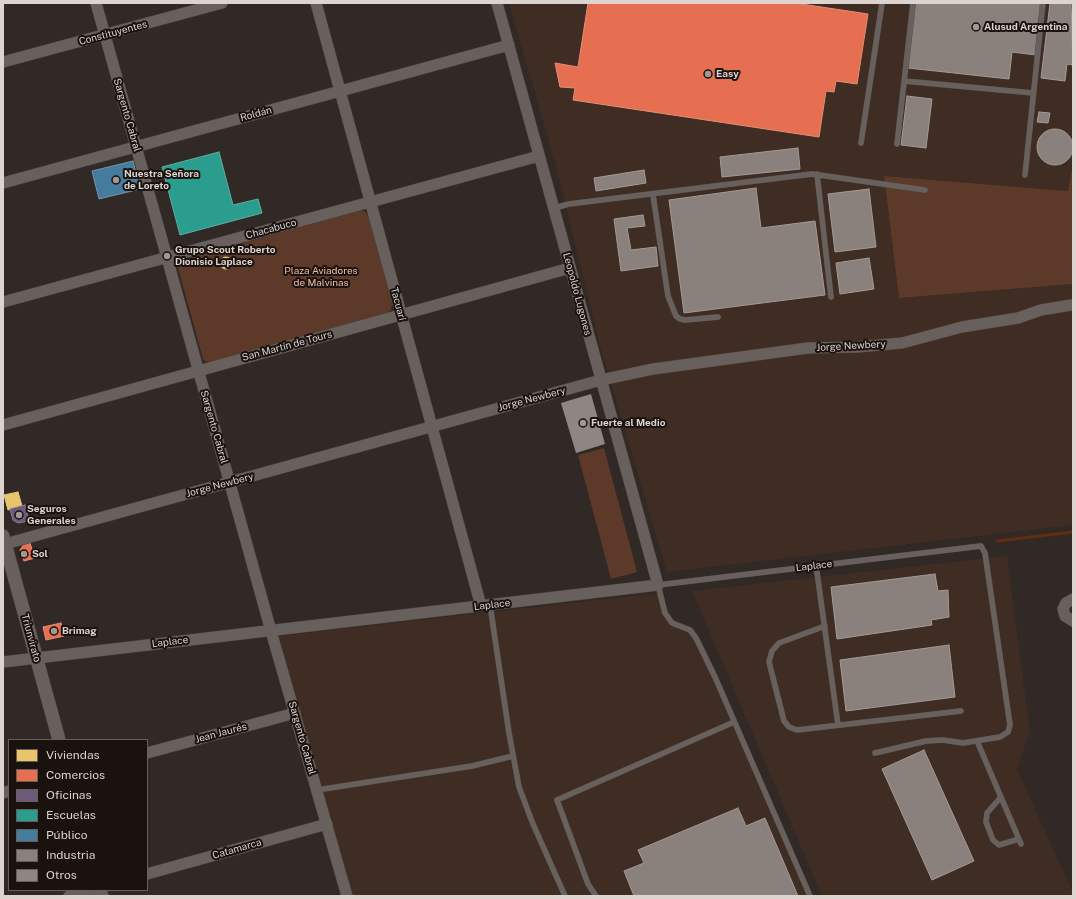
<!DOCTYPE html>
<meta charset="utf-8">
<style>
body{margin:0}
#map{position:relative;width:1076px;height:899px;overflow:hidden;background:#312925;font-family:"Public Sans",sans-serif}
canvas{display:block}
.frame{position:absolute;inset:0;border:4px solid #ddd3cf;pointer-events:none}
.legend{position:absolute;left:8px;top:739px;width:140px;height:152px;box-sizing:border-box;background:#19120f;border:1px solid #675f5c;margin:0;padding:5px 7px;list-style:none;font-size:12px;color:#ddd3cf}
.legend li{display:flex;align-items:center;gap:8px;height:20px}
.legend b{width:20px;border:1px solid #675f5c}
</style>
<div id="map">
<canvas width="1076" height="899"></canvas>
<div class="frame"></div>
<ul class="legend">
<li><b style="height:11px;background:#e9c46a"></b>Viviendas</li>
<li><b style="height:11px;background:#e76f51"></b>Comercios</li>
<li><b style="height:11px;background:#6d597a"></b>Oficinas</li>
<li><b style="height:11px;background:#2a9d8f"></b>Escuelas</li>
<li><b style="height:11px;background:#457b9d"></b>Público</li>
<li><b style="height:11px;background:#8a817c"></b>Industria</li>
<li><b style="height:11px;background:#8d8682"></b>Otros</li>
</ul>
</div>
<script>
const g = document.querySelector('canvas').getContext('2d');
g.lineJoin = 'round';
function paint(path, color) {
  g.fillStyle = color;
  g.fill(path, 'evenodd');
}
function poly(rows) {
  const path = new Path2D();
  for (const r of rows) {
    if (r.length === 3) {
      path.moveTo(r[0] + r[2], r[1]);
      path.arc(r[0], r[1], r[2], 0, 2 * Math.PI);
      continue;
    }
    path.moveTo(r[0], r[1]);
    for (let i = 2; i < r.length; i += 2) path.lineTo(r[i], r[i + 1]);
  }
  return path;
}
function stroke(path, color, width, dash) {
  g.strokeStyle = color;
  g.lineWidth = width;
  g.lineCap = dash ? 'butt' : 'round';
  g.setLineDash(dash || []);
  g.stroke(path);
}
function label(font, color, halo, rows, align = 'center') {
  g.font = font + ' "Public Sans",sans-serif';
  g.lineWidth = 4;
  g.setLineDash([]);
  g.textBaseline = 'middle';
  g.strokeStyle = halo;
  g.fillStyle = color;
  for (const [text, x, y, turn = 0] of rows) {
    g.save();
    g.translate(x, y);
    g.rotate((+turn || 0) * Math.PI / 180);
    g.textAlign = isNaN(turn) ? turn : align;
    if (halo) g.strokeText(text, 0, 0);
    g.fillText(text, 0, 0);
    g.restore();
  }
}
const built = poly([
 [509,3,1073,3,1073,163,1069,191,884,176,899,298,1073,284,1073,525,667,572,600,346,556,166],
 [1007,556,1030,732,1017,769,1073,893,1073,896,822,896,692,591],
 [660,593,672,623,690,630,696,638,810,896,352,896,279,636]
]);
const green = poly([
 [1073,163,1073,284,899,298,884,176,1068,191],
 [358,211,365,211,369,217,392,304,391,310,388,313,210,362,205,361,203,359,178,268,178,263,182,260],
 [604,448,637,572,611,579,578,455]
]);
const homes = poly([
 [226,263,6],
 [18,492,22,506,8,510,4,495,18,492]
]);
const shops = poly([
 [588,3,795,3,868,14,857,84,836,81,834,92,826,91,819,137,573,100,575,88,560,87,555,63,578,67,588,3],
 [30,543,35,558,24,561,20,550,24,544,30,543],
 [61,623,64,636,46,640,43,627,61,623]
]);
const offices = poly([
 [25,505,29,521,18,523,13,520,10,509,25,505]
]);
const schools = poly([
 [219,152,233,205,258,199,262,213,180,235,162,167,219,152]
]);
const public = poly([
 [133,161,140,189,99,199,92,171,133,161]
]);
const industry = poly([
 [915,3,1042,3,1036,55,1012,52,1009,79,908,68,915,3],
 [1050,3,1071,3,1073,65,1067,64,1065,81,1041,78,1050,3],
 [907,96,932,99,926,148,901,145,907,96],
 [1039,112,1050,113,1048,123,1037,122,1039,112],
 [1055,147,18],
 [798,148,800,169,722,177,720,157,798,148],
 [644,170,646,183,596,191,594,178,644,170],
 [756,188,761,228,815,221,825,295,684,313,669,200,756,188],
 [869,189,876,247,835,252,828,194,869,189],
 [643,215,645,226,627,228,631,250,656,247,658,266,621,271,614,219,643,215],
 [869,258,874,289,840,294,836,263,869,258],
 [935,574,938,591,948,590,949,617,931,620,932,625,837,639,831,587,935,574],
 [949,645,955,697,846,711,840,660,949,645],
 [924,750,974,861,932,880,882,769,924,750],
 [738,808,746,826,765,818,798,896,634,896,624,871,644,863,638,850,738,808]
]);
const stream = poly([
 [997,541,1073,532]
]);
const building = poly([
 [591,394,605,444,576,453,561,403]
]);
const service = poly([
 [904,81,1033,93],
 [861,143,882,3],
 [897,144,913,3],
 [817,174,831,297],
 [1025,175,1043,3],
 [653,195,668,296,676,316,680,319,685,320,718,317],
 [554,208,569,204,812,174,925,190],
 [816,565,838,725],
 [490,605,509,733,519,787,533,824,565,896],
 [825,626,779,643,772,651,769,662,784,721,789,727,797,730,961,711],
 [977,741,1021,844],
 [317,790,472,766,513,756],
 [1001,797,987,813,986,822,993,840,999,845,1019,839],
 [596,896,588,884,557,800,734,722],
 [810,896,715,677,696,638,690,630,672,623,665,613,658,585,981,546,985,553,1010,725,1008,732,1000,737,963,743,943,740,926,741,875,753]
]);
const minor = poly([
 [96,3,271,631,347,896],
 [316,3,481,606],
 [3,62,222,3],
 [3,183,509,45],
 [3,302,539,156],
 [3,425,570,268],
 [5,544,601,380,653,369,808,348,857,347,902,343,962,327,1018,318,1041,310,1071,305],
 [1073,599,1066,603,1063,609,1065,616,1073,621],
 [3,662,658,585,497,3],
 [147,753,295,713],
 [3,793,9,791],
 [147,874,327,824],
 [69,896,91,890]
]);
const tertiary = poly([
 [3,536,59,740],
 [100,890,102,896]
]);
const markers = [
 [976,27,4,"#a19894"],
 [708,74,4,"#a19894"],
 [116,180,4,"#a19894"],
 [167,256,4,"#a19894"],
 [583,423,4,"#a19894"],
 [19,515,4,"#a19894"],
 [24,554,4,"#a19894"],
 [54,631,4,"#a19894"]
];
const poiNames = [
 ["Alusud Argentina",984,27],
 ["Easy",716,74],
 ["Nuestra Señora",124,174],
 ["de Loreto",124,186],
 ["Grupo Scout Roberto",175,250],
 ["Dionisio Laplace",175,262],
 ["Fuerte al Medio",591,423],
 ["Seguros",27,509],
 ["Generales",27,521],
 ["Sol",32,554],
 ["Brimag",62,631]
];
const streetNames = [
 ["Constituyentes",113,33,-15],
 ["Roldán",256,114,-15],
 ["Sargento Cabral",127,115,74],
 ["Chacabuco",271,229,-15],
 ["Leopoldo Lugones",577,294,75],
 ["Tacuarí",398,304,75],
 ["San Martín de Tours",287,346,-15],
 ["Jorge Newbery",851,346,-3],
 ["Jorge Newbery",532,399,-15],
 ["Sargento Cabral",214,427,74],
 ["Jorge Newbery",220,485,-15],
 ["Laplace",814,566,-7],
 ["Laplace",492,605,-7],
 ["Triunvirato",31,638,75],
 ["Laplace",170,642,-7],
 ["Jean Jaurés",221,733,-15],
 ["Sargento Cabral",302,738,74],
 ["Catamarca",237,849,-16]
];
const parkNames = [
 ["Plaza Aviadores",321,271],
 ["de Malvinas",321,283]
];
paint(built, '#3f2c23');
paint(green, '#5c3929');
paint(homes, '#e9c46a');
stroke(homes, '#e5c888', 1);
paint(shops, '#e76f51');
stroke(shops, '#e48d77', 1);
paint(offices, '#6d597a');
stroke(offices, '#8f7e94', 1);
paint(schools, '#2a9d8f');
stroke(schools, '#60ada2', 1);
paint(public, '#457b9d');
stroke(public, '#7395ac', 1);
paint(industry, '#8a817c');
stroke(industry, '#a39a95', 1);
stroke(stream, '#652d10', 3);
paint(building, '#8d8682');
stroke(service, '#4c4441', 6);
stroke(minor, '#4c4441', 12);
stroke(tertiary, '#4c4441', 14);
stroke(service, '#67605d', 5.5);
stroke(minor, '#67605d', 11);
stroke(tertiary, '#67605d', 13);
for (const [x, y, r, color] of markers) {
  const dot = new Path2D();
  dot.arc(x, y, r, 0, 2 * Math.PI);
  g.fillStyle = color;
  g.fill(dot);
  stroke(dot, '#19120f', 1.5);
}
label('bold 10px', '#ddd3cf', '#19120f', poiNames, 'left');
label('10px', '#ddd3cf', '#19120f', streetNames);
label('10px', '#f7bca3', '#19120f', parkNames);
</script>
